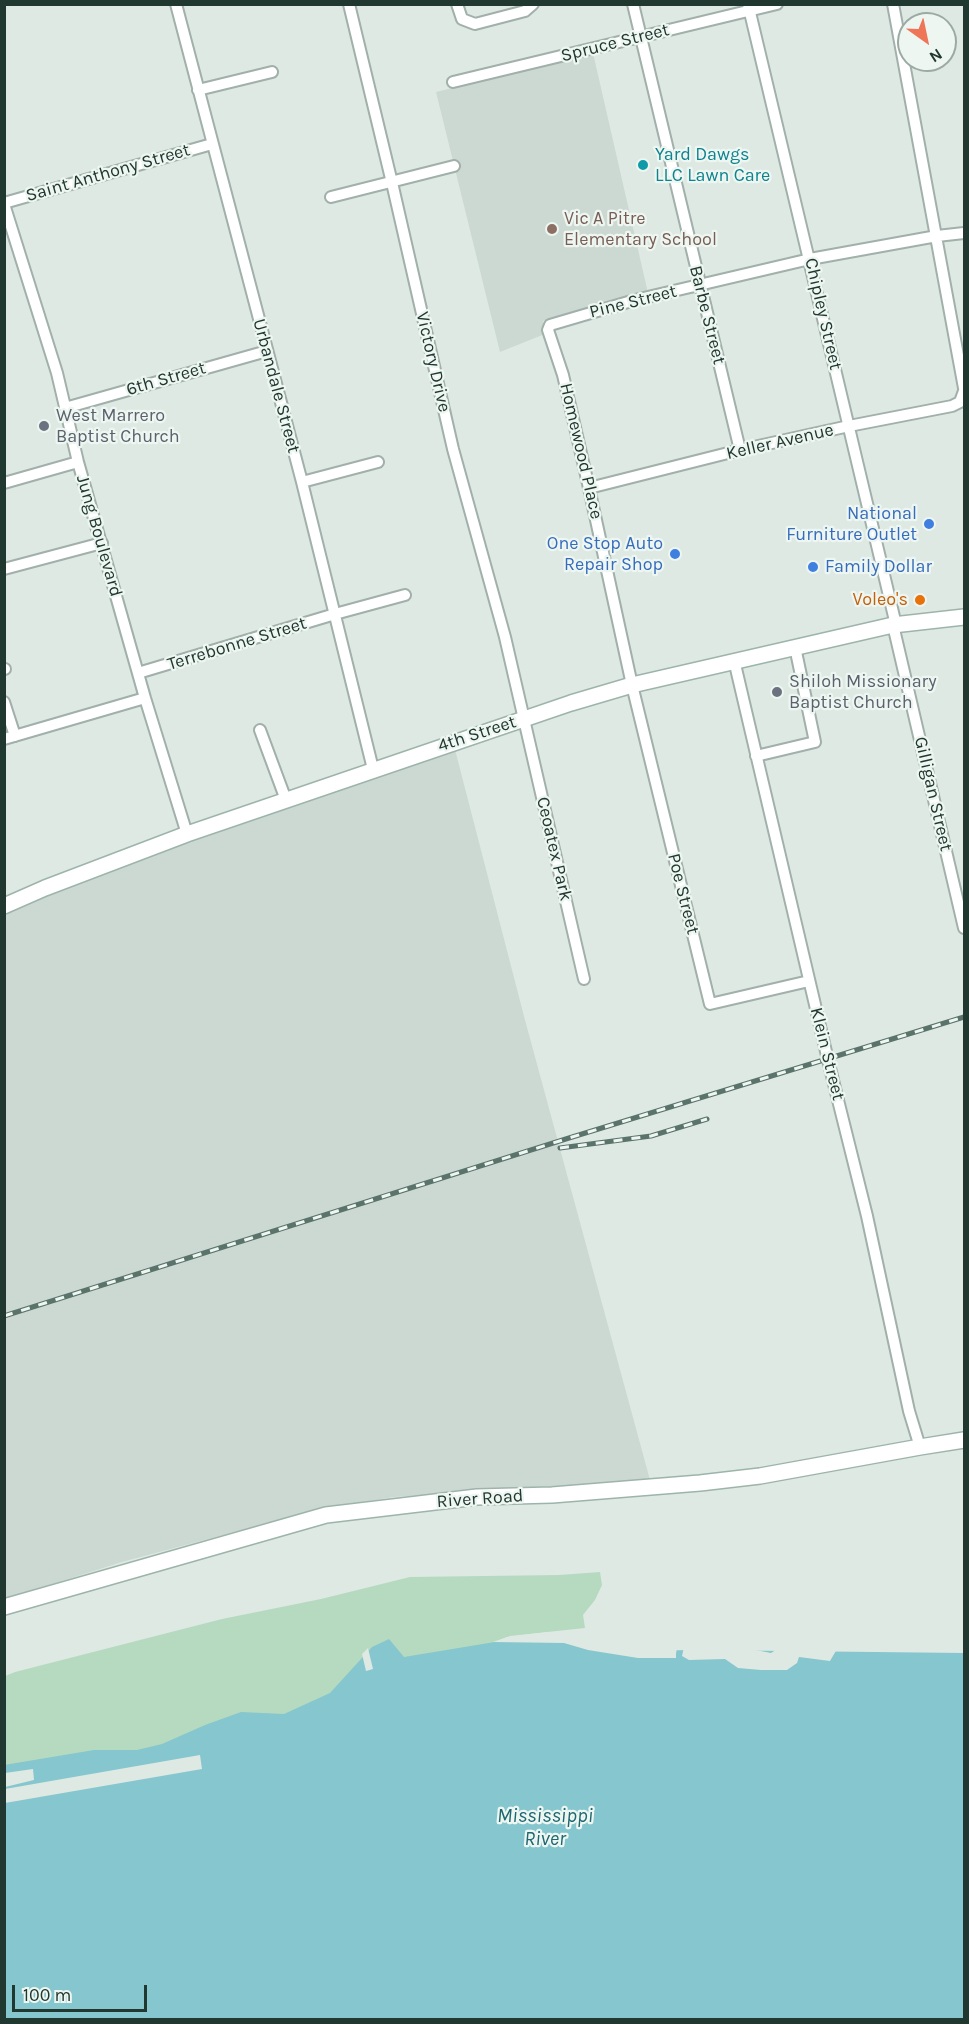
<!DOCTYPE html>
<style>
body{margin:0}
#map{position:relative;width:969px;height:2024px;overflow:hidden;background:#dee9e3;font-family:Karla,sans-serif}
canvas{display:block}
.frame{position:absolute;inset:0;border:6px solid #203830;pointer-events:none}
.north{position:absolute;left:897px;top:12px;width:60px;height:60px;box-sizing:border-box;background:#eef6f1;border:2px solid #9caaa4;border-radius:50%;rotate:147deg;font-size:16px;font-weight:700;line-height:24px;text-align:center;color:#203830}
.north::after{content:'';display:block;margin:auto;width:21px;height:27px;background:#ee7557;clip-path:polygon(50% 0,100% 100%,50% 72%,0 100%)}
.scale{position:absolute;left:12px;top:1985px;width:135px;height:27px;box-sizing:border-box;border:3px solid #203830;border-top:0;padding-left:8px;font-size:18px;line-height:21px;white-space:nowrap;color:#203830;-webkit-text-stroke:4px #eef6f1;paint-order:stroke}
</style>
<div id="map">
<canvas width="969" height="2024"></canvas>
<div class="frame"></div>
<div class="north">N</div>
<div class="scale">100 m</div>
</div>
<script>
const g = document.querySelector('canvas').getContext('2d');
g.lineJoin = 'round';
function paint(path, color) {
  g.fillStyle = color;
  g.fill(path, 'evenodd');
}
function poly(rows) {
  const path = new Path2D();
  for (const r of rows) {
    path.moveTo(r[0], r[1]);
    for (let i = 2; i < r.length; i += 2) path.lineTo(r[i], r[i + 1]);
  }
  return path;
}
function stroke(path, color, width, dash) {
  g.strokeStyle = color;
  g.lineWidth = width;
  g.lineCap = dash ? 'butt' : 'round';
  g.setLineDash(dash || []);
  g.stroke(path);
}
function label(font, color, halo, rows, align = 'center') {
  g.font = font + ' Karla,sans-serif';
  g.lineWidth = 4.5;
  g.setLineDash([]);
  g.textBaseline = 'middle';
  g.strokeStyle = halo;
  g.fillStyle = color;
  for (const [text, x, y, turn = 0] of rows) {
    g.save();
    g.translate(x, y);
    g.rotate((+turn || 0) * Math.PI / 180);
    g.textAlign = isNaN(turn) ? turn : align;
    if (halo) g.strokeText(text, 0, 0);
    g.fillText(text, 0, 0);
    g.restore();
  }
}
const built = poly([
 [593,53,648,293,543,321,545,334,500,352,436,92],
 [452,738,525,1020,650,1480,394,1497,320,1509,122,1562,5,1599,5,898,137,844]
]);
const green = poly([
 [600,1572,602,1585,595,1600,583,1615,585,1628,510,1636,347,1710,144,1753,5,1769,5,1676,15,1672,222,1619,321,1599,410,1577,559,1575]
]);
const water = poly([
 [543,1634,624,1651,696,1650,964,1653,964,2019,5,2019,4,1765,94,1750,137,1750,162,1744,205,1725,241,1712,284,1714,330,1693,372,1647,389,1639,404,1657]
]);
const pier = poly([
 [548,1632,591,1638,624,1648,677,1647,676,1654,676,1658,638,1658,588,1650,564,1643,493,1642,507,1637],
 [684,1647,745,1648,771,1653,779,1648,837,1649,830,1661,799,1657,797,1663,787,1670,761,1670,738,1668,725,1659,689,1660,682,1656],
 [368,1648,373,1669,366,1671,362,1654],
 [200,1755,202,1769,5,1803,5,1789],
 [33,1769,34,1780,5,1787,5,1773]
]);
const minor = poly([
 [176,4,302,482,373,769],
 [349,4,393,187,453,449,505,637,584,979],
 [457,4,462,19,475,24,525,11,533,4],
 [633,4,740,450],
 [748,4,896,625],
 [893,4,964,388],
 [453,82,777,4],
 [198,90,272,72],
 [331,197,454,166],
 [4,203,212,144],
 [4,204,57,373,78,462,145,698,187,834],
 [65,408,267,351],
 [302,482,378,462],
 [4,483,78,462],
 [589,488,740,450,849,426,952,406,960,402,964,391],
 [4,569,102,543],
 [893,625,964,928],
 [734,660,828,1060,867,1216,909,1411,920,1447],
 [4,669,5,669],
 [138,673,335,614,405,595],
 [4,702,15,736],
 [260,730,286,800],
 [4,739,145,698],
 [756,756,815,742,795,647],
 [809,981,710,1004,632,685,589,488,563,375,548,330,550,325,635,300,810,259,937,236,964,233]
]);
const secondary = poly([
 [4,906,45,888,187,834,571,703,632,685,893,625,964,617],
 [4,1607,326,1515,477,1497,552,1495,700,1483,760,1476,920,1447,964,1440]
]);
const rail = poly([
 [560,1148,651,1136,707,1119],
 [4,1316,569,1138,964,1017]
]);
const markers = [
 [643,165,6,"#0f9aa8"],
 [552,229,6,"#8d6e63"],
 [44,426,6,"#6b7280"],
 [929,524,6,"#3f7fe0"],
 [675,554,6,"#3f7fe0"],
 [813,567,6,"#3f7fe0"],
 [920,600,6,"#e8710a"],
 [777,692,6,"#6b7280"]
];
const streetNames = [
 ["Spruce Street",615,43,-14],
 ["Saint Anthony Street",108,173,-16],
 ["Pine Street",633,302,-14],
 ["Chipley Street",823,314,77],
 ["Barbe Street",707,315,76],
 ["Victory Drive",433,362,77],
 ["6th Street",166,379,-16],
 ["Urbandale Street",276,386,75],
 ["Keller Avenue",780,442,-13],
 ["Homewood Place",581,451,77],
 ["Jung Boulevard",99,536,74],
 ["Terrebonne Street",237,644,-17],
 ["4th Street",477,734,-18],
 ["Gilligan Street",933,794,77],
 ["Ceoatex Park",554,849,77],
 ["Poe Street",683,894,76],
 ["Klein Street",827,1054,76],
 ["River Road",480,1499,-4]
];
const cultureNames = [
 ["Yard Dawgs",655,155],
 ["LLC Lawn Care",655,176]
];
const educationNames = [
 ["Vic A Pitre",564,219],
 ["Elementary School",564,240]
];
const worshipNames = [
 ["West Marrero",56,416],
 ["Baptist Church",56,437],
 ["Shiloh Missionary",789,682],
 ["Baptist Church",789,703]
];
const shopNames = [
 ["National",917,514],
 ["Furniture Outlet",917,535],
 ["One Stop Auto",663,544],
 ["Repair Shop",663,565],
 ["Family Dollar",825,567,"left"]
];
const foodNames = [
 ["Voleo's",908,600]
];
const waterNames = [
 ["Mississippi",545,1816],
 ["River",545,1839]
];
paint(built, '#ccd9d2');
paint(green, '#b6dabf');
paint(water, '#86c6ce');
paint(pier, '#dee9e3');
stroke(minor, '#a1b0aa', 14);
stroke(secondary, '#9db4ab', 18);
stroke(minor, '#fff', 10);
stroke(secondary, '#fff', 15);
stroke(rail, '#5a746c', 5);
stroke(rail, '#eef6f1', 3, [9]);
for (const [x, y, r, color] of markers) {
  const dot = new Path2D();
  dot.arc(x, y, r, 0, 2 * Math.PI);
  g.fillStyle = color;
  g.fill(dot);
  stroke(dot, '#eef6f1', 2);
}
label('18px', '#203830', '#eef6f1', streetNames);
label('18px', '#0d838f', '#eef6f1', cultureNames, 'left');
label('18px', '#785e54', '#eef6f1', educationNames, 'left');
label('18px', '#5b616d', '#eef6f1', worshipNames, 'left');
label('18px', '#366cbe', '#eef6f1', shopNames, 'right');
label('18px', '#c56008', '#eef6f1', foodNames, 'right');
label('italic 20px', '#1c6771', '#eef6f1', waterNames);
</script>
